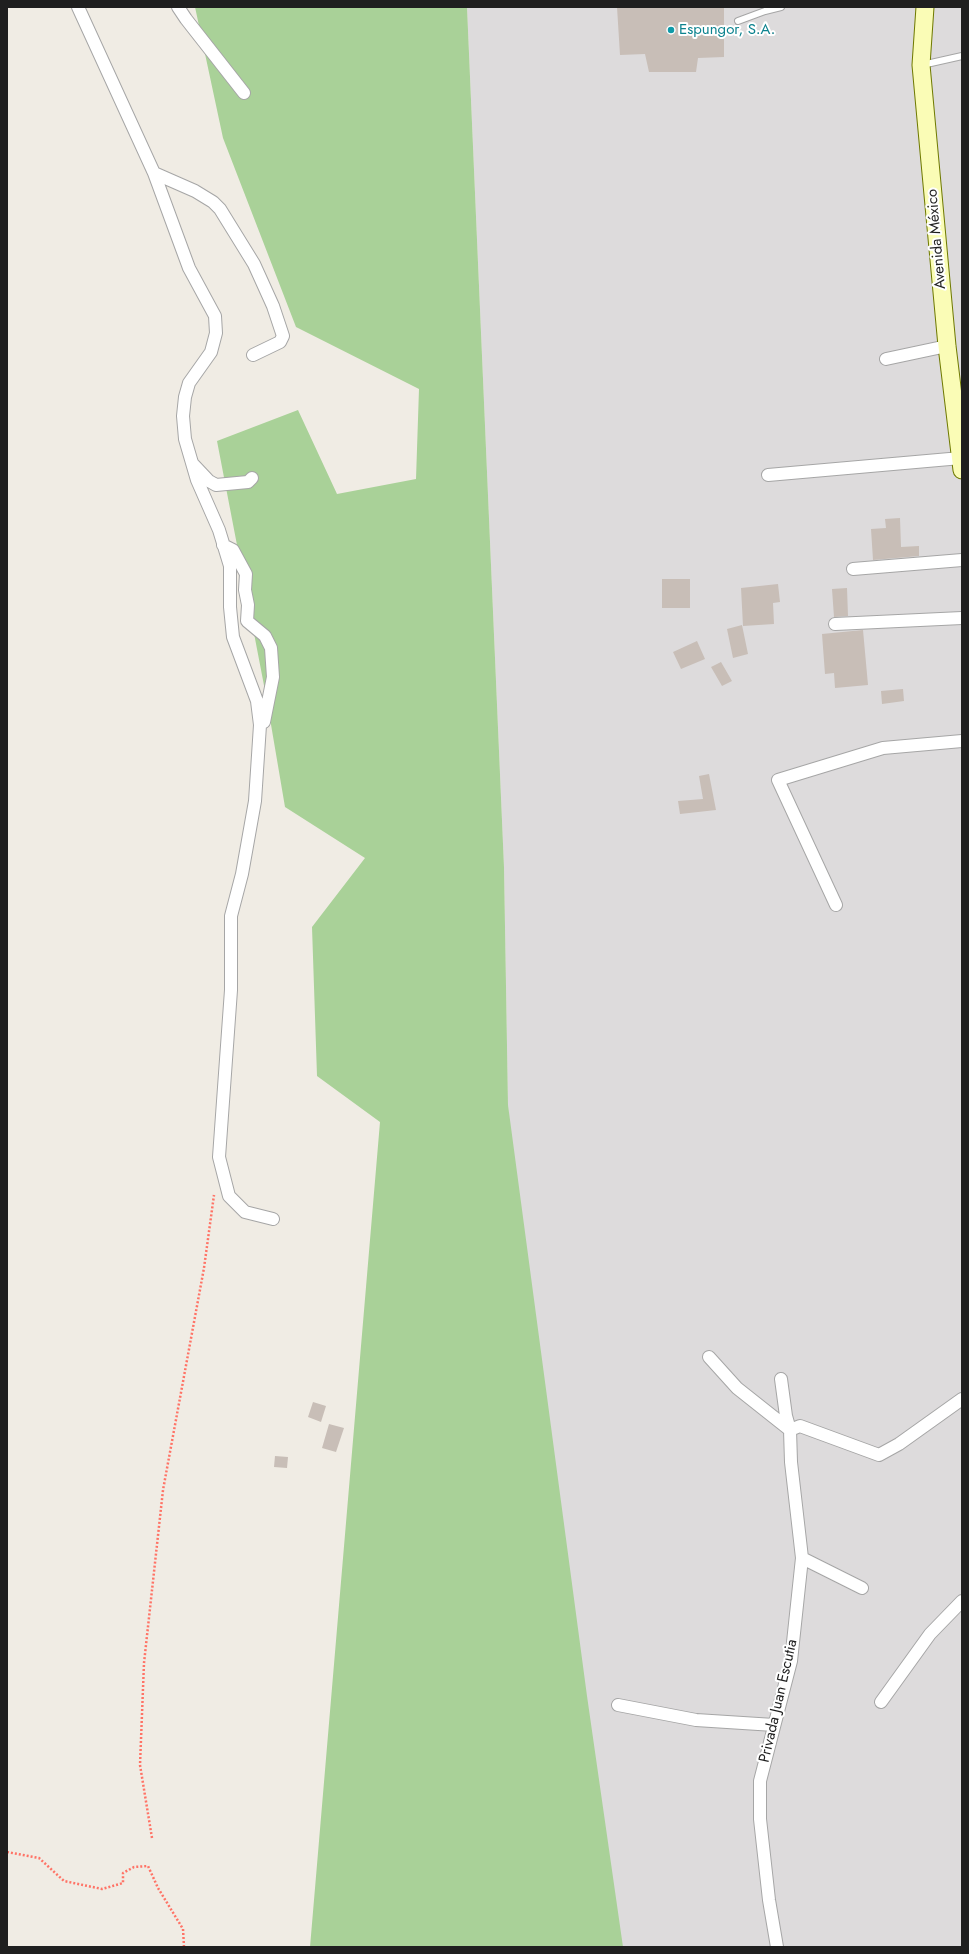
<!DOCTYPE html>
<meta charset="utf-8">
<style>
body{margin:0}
#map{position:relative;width:969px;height:1954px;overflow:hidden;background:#f0ece4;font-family:Jost,sans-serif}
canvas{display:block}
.frame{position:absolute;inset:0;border:8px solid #1f1f1f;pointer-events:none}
</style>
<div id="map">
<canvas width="969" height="1954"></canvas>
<div class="frame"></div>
</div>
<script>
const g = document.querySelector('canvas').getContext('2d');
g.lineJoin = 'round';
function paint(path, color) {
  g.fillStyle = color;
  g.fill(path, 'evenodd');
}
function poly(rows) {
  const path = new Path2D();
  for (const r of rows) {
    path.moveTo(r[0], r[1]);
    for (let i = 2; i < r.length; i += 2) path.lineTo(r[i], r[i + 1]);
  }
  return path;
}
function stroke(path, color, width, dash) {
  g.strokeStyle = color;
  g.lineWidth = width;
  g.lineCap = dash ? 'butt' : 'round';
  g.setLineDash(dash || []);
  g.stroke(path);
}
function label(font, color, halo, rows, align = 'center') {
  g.font = font + ' Jost,sans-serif';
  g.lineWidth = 4;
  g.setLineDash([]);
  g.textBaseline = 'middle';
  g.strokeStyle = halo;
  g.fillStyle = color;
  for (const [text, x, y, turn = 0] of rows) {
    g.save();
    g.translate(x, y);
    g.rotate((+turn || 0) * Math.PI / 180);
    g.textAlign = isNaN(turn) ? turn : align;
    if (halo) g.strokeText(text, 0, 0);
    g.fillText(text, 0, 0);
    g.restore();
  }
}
const residential = poly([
 [467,7,962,7,962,1947,548,1947,508,1105,504,867]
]);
const forest = poly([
 [195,7,467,7,504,867,508,1105,587,1696,623,1947,310,1947,380,1122,317,1076,312,927,365,858,285,807,267,701,217,441,298,410,337,494,416,479,419,389,296,327,223,138]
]);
const building = poly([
 [617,7,724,7,724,57,698,58,696,72,649,72,645,54,620,55],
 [900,518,901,547,919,546,919,556,873,560,871,529,886,528,885,519],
 [662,579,690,579,690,608,662,608],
 [778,584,780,602,773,603,774,624,743,626,741,588],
 [847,588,848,616,834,617,832,589],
 [742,625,748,654,733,658,727,629],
 [863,630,868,685,835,688,834,673,825,674,822,634],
 [697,641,705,659,681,669,673,652],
 [721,662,732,681,722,686,711,667],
 [903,689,904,701,882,704,881,691],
 [709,774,716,810,680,814,678,801,703,799,699,776],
 [313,1402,326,1406,321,1422,308,1417],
 [329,1424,344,1428,336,1452,322,1448],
 [275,1456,288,1457,287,1468,274,1467]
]);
const path = poly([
 [152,1838,140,1765,144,1663,163,1490,204,1268,214,1195],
 [7,1852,39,1858,64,1881,102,1889,123,1883,123,1873,134,1867,148,1866,158,1888,183,1929,184,1947]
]);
const service = poly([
 [738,21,765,11,781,7],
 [922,65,962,56]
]);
const minor = poly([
 [78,7,154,173,189,268,215,316,216,333,211,352,189,383,185,397,183,416,185,439,197,480,219,530,230,566,230,607,233,637,257,701,260,725,255,801,242,874,231,916,231,990,219,1157,229,1196,245,1212,273,1219],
 [178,7,186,19,244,93],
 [154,173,195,191,213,202,220,209,254,264,273,306,283,336,280,342,253,355],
 [886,359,947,346],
 [192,463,209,481,216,485,248,482,252,478],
 [768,475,961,458],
 [223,545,233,550,246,574,245,590,248,605,247,621,265,636,271,648,273,677,264,722],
 [853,569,962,560],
 [835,624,962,618],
 [836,905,778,780,883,748,962,741],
 [709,1357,737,1388,790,1430],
 [790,1430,800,1426,879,1455,899,1444,962,1399],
 [802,1558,862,1588],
 [881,1702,930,1634,962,1601],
 [618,1705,696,1720,774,1725],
 [777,1947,769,1900,760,1819,760,1781,791,1661,802,1558,791,1462,790,1430,786,1416,781,1379]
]);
const secondary = poly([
 [925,7,921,65,947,346,962,470]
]);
const markers = [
 [671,30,4,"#0f9aa8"]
];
const cultureNames = [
 ["Espungor, S.A.",679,30]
];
const streetNames = [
 ["Avenida México",937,239,-95],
 ["Privada Juan Escutia",779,1701,-77]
];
paint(residential, '#dddbdc');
paint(forest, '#a9d198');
paint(building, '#c8beb7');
stroke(service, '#a6a6a6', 8);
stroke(minor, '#a6a6a6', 14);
stroke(secondary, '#6f7a01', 19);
stroke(path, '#ff7366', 2.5, [2, 2]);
stroke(service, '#fff', 6);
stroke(minor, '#fff', 12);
stroke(secondary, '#fafcb6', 17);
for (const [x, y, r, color] of markers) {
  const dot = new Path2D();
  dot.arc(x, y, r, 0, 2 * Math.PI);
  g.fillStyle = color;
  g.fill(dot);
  stroke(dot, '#fff', 1.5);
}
label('15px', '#0d838f', '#fff', cultureNames, 'left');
label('15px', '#1f1f1f', '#fff', streetNames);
</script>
